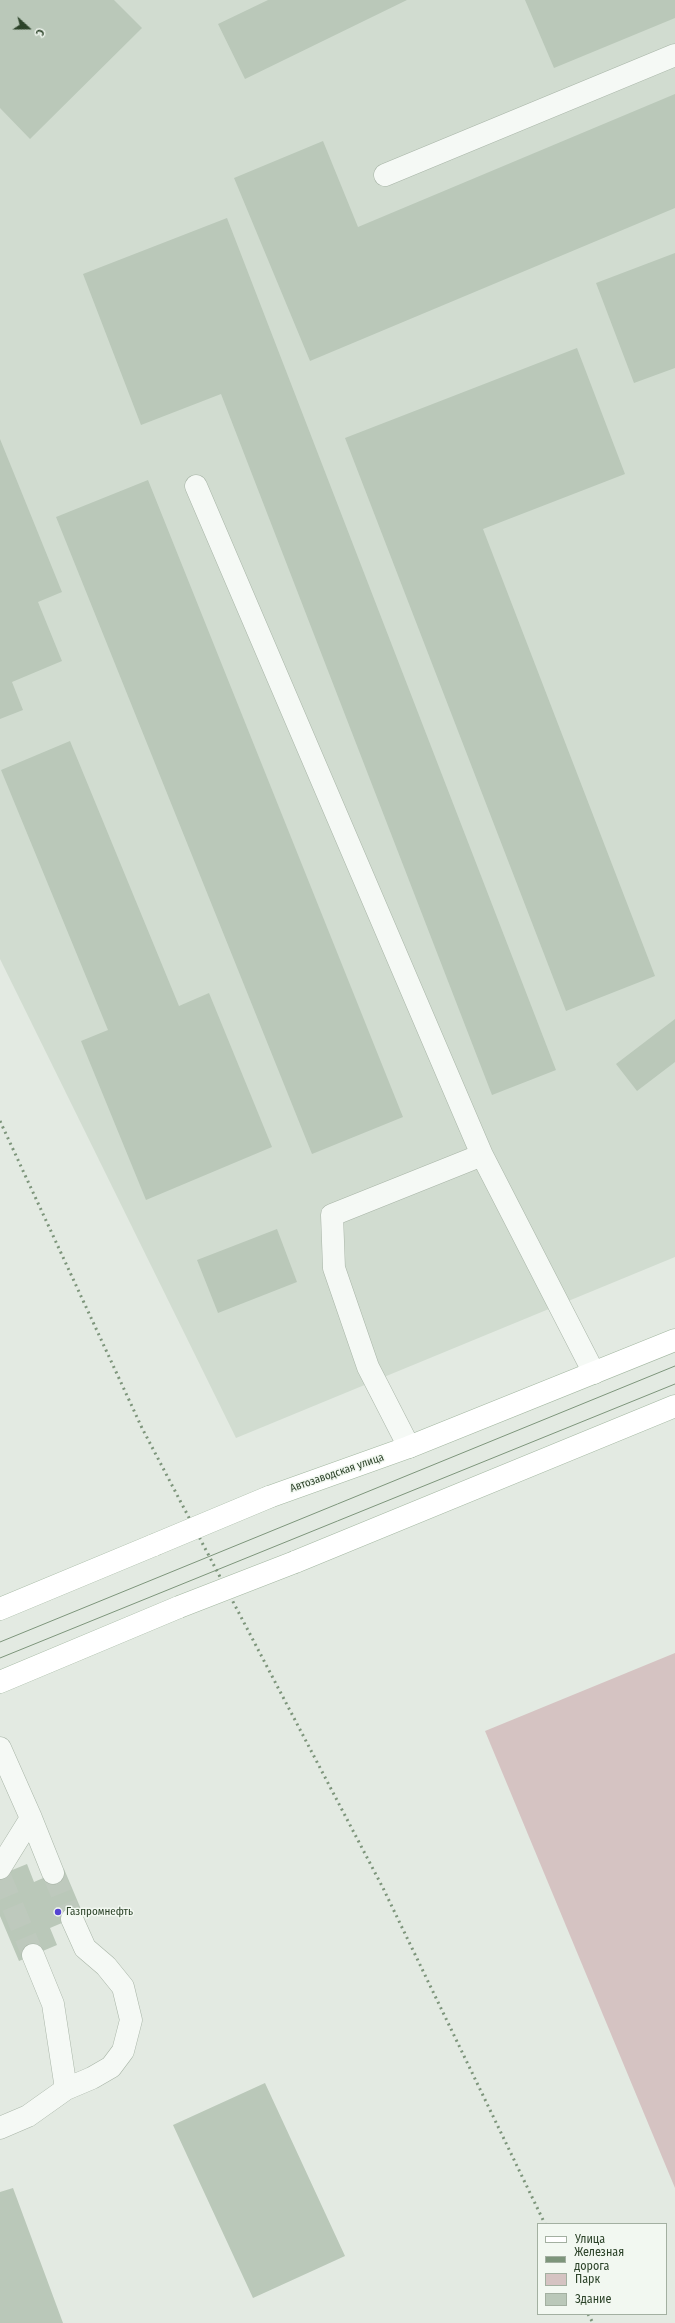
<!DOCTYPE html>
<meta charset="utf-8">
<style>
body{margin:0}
#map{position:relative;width:675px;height:2323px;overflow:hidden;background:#e3eae2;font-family:"Fira Sans Condensed",sans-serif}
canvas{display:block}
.legend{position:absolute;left:537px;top:2223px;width:130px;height:92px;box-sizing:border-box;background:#f2f8f1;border:1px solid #a3b0a1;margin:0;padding:5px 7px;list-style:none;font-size:12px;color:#2c4329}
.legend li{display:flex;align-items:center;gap:8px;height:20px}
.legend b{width:20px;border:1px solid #a3b0a1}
.north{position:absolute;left:8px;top:8px;width:40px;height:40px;-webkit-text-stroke:3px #f2f8f1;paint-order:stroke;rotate:111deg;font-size:11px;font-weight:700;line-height:16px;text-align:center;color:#2c4329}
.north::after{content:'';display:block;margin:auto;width:14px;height:18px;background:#2c4329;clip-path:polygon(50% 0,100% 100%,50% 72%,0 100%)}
</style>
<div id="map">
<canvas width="675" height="2323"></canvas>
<ul class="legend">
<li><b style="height:5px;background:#fff"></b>Улица</li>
<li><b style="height:5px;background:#7d957b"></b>Железная дорога</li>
<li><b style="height:11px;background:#d5c3c2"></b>Парк</li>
<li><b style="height:11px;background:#bac8b9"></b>Здание</li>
</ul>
<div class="north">С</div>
</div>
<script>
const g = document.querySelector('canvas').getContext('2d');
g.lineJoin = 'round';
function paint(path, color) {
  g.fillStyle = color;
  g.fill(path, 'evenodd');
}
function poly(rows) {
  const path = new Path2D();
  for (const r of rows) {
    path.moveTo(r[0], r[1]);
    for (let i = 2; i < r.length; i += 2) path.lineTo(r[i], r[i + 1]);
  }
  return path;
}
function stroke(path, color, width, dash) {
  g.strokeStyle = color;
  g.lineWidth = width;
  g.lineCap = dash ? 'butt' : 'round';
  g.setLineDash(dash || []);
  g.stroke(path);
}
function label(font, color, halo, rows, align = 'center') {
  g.font = font + ' "Fira Sans Condensed",sans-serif';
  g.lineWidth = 3;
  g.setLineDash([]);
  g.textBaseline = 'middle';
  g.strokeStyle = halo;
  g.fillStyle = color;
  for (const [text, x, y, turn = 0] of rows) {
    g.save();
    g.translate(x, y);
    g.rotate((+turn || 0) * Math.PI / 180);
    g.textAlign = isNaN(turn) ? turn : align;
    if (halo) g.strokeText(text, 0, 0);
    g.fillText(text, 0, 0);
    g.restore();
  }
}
const built = poly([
 [0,0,675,0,675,1257,236,1438,0,959]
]);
const green = poly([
 [675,1653,675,2188,485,1731]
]);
const building = poly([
 [0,0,114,0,142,28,30,139,0,108],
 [268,0,407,0,245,79,218,24],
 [525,0,675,0,675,18,554,68],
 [675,94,675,208,310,361,234,178,323,141,358,227],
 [227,218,556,1070,492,1095,221,394,141,425,83,274],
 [675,253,675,368,634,383,596,283],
 [577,348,625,474,483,529,655,976,566,1011,345,438],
 [0,439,62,592,38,602,62,661,12,682,23,710,0,719],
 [148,480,403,1117,312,1154,56,517],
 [70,741,179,1006,209,993,272,1147,146,1200,81,1041,108,1030,1,770],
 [675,1019,675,1062,637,1091,616,1064],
 [277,1229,297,1282,218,1313,197,1260],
 [27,1864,34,1882,64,1869,83,1914,50,1928,57,1945,19,1961,0,1916,0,1875],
 [265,2083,345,2256,253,2298,173,2125],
 [13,2188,63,2323,0,2323,0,2192]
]);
const minorTunnel = poly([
 [53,1873,72,1919],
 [0,1876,33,1955]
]);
const minor = poly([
 [385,175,675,55],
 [196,486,482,1155],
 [409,1447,368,1367,334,1268,332,1215,482,1155,594,1373],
 [0,1748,31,1818,0,1868],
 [31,1818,53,1873],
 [66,2089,92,2078,111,2067,123,2051,131,2020,123,1987,106,1966,85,1948,72,1919],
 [0,2128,28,2116,66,2089,53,2004,33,1955]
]);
const major = poly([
 [269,1497,409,1447,675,1340],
 [295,1562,675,1406],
 [0,1609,154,1545],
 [0,1682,179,1607]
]);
const tram = poly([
 [0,1642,675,1366],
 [0,1658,675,1384]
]);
const rail = poly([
 [0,1121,142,1428,383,1888,545,2224],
 [588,2314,593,2323]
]);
const majorBridge = poly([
 [154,1545,269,1497],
 [179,1607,295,1562]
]);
const markers = [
 [58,1912,4,"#5544d2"]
];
const streetNames = [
 ["Автозаводская улица",337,1473,-19]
];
const poiNames = [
 ["Газпромнефть",66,1912]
];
paint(built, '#d1dcd0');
paint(green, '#d5c3c2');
paint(building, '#bac8b9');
stroke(minorTunnel, '#bec9bd', 22, [22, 11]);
stroke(minor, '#a8b5a7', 23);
stroke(major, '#a3b7a1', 23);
stroke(minor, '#f5f9f5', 22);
stroke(major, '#fff', 22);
stroke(tram, '#7d957b', 1);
stroke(rail, '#7d957b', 3, [2, 4]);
stroke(majorBridge, '#a3b7a1', 23, []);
stroke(majorBridge, '#fff', 22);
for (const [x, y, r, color] of markers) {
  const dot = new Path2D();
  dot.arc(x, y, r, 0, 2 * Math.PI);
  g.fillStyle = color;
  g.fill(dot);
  stroke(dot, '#f2f8f1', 1.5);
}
label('11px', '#2c4329', '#f2f8f1', streetNames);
label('11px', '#2c4329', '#f2f8f1', poiNames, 'left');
</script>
